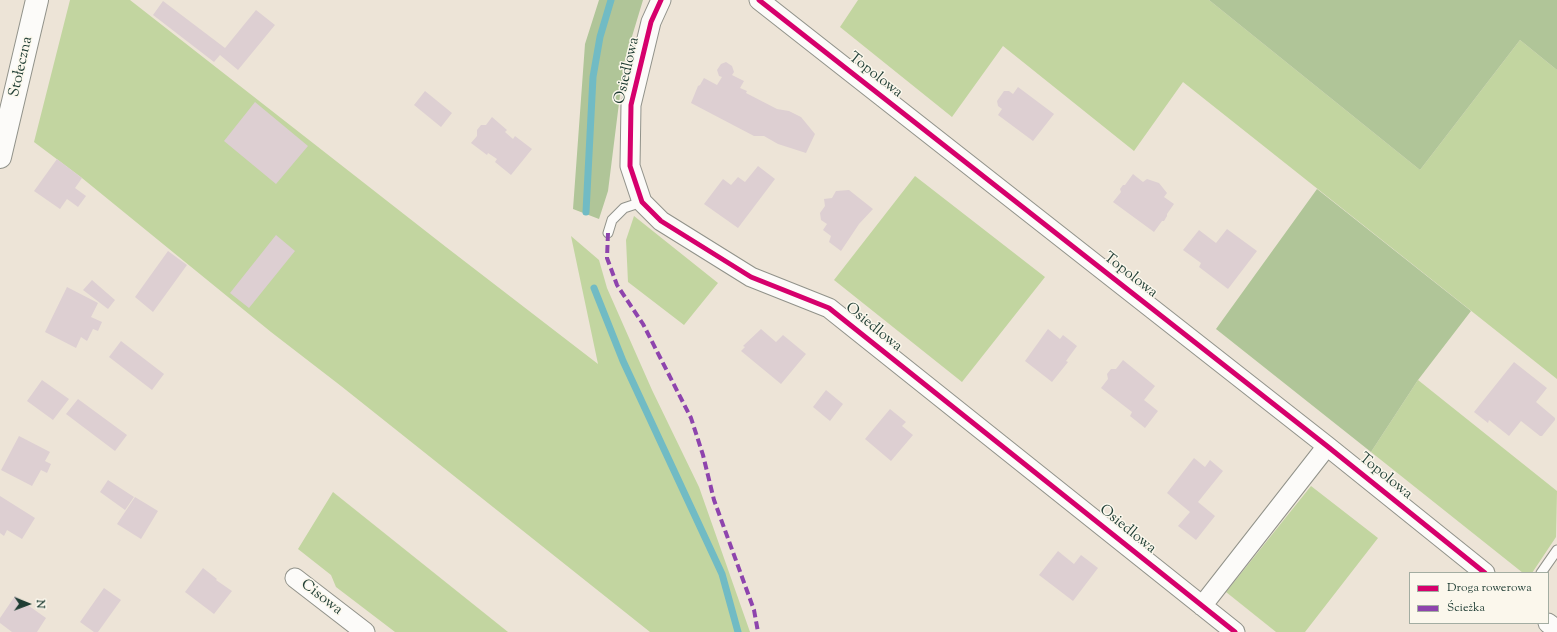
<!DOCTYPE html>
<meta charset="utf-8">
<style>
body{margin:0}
#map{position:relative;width:1557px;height:632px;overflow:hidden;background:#ede4d7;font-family:"Sorts Mill Goudy",serif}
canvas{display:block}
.legend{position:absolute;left:1409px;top:572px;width:140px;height:52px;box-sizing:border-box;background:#fbf7ec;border:1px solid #a3ada2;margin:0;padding:5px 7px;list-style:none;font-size:12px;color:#1f3d34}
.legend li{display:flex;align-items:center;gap:8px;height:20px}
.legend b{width:20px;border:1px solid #a3ada2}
.north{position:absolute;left:8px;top:584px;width:40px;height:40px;-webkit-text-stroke:3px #fbf7ec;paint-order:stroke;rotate:91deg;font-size:11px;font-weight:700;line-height:16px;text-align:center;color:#1f3d34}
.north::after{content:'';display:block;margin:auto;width:14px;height:18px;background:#1f3d34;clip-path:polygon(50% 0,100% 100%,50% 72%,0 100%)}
</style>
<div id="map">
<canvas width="1557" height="632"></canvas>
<ul class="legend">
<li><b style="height:5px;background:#d6006c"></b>Droga rowerowa</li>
<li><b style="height:5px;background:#8e44ad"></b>Ścieżka</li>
</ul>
<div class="north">N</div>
</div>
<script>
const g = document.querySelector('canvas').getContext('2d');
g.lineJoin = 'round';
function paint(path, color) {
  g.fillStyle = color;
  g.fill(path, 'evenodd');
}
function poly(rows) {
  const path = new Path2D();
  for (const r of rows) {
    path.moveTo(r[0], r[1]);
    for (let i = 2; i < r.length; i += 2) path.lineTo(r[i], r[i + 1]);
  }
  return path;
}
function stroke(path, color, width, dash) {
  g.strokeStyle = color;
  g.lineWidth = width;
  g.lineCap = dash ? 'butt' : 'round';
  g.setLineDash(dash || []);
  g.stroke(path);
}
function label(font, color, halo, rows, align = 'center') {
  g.font = font + ' "Sorts Mill Goudy",serif';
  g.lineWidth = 3;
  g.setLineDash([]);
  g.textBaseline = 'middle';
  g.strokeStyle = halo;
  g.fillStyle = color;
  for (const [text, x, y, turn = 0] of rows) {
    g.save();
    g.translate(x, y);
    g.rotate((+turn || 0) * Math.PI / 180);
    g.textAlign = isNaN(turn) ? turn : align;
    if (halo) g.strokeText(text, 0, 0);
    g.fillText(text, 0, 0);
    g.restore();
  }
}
const green = poly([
 [70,0,130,0,446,247,598,364,571,236,599,260,607,288,652,390,699,487,750,632,650,632,341,386,271,332,82,178,34,142],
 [858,0,1209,0,1420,170,1520,40,1557,70,1557,379,1183,82,1134,151,1003,46,952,117,840,27],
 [915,176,1045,277,962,382,834,280],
 [634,216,718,283,684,325,628,282,626,240],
 [1418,380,1557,491,1556,537,1532,573,1523,573,1371,452],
 [1311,486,1378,538,1305,632,1276,632,1226,592],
 [333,492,508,632,395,632,336,587,331,575,298,549]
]);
const forest = poly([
 [599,0,643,0,624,63,608,191,599,219,573,209,585,44],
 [1209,0,1557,0,1557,70,1520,40,1420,170],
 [1317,189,1471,311,1418,380,1371,452,1216,329]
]);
const stream = poly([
 [586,212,593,77,600,37,611,0],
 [594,288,623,361,722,574,738,632]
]);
const building = poly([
 [163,1,225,48,256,10,275,25,238,70,220,55,214,62,153,15],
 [726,62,732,66,734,72,732,75,744,81,740,88,747,91,746,93,777,109,789,111,801,117,815,134,806,153,778,144,764,136,754,136,691,103,698,86,700,85,704,78,717,85,722,77,719,76,717,70,721,64],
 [1018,87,1054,114,1033,141,998,115,1002,109,998,106,997,101,1004,91,1009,91,1013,94],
 [425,91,452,113,441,127,414,105],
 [255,102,308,146,276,184,224,141],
 [492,117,507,130,505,132,513,139,515,136,532,149,511,175,495,162,497,159,488,153,487,155,471,143,477,136,477,130,481,125,486,125],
 [57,159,82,178,75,188,86,196,78,207,67,199,60,209,34,191],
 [758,166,775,179,738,228,704,204,723,179,731,185,738,177,745,182],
 [1133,174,1143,182,1147,179,1159,183,1167,193,1164,197,1174,204,1167,214,1167,216,1164,221,1162,221,1154,232,1113,202,1121,192,1120,189,1123,185,1125,185],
 [849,190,873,209,859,224,841,251,829,242,831,236,823,230,827,224,821,220,820,213,825,206,824,199,832,198,836,191],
 [1227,229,1257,251,1228,289,1199,267,1201,263,1183,250,1199,230,1216,243],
 [276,235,295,251,249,308,230,293],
 [168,251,187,265,153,312,135,297],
 [92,280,115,300,108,309,83,290],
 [67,287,98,303,91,317,102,322,98,331,93,329,87,341,81,337,76,348,45,332],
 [761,329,776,342,783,335,806,354,781,384,741,351,745,347,743,346],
 [1048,329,1060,339,1063,335,1077,346,1066,361,1068,362,1052,382,1025,361],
 [121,341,164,374,152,390,109,357],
 [1123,360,1155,386,1144,400,1158,411,1145,428,1130,416,1132,412,1101,388,1108,379,1107,374,1111,369,1116,369],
 [1514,362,1547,388,1536,402,1555,418,1555,420,1542,436,1540,436,1521,421,1509,436,1489,420,1488,423,1474,412],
 [42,380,69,399,53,420,27,401],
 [826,390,843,404,830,421,813,407],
 [78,399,127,435,115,451,66,414],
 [890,409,906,422,902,426,913,435,891,461,865,439],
 [19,436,50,452,45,461,51,464,47,473,41,470,32,486,1,470],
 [1194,458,1205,467,1210,460,1223,471,1198,502,1215,516,1196,540,1178,526,1190,512,1167,493],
 [108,480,134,497,125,510,100,492],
 [0,496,35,518,22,539,7,530,4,536,0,533],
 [135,497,158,511,141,539,117,524],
 [1058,551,1074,564,1081,555,1098,568,1073,601,1039,575],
 [203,568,217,579,216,580,232,591,214,614,185,592],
 [104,588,121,600,98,632,94,632,80,622],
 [15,596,46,618,37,632,12,632,0,623,0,618]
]);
const service = poly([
 [608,233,612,220,624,208,642,202],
 [1541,573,1557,550]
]);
const minor = poly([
 [661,0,651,22,631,105,630,166,642,202,661,221,751,277,829,308,1235,632],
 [759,0,1327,446,1485,573],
 [295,578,365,632],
 [1202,606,1327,446],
 [1548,623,1557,630]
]);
const secondary = poly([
 [0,157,37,0]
]);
const quiet = poly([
 [608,233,607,258,617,285,643,324,691,418,703,455,714,500,754,610,758,632]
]);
const cycleway = poly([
 [661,0,651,22,631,105,630,166,642,202,661,221,751,277,829,308,1235,632],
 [759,0,1327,446,1485,573]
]);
const streetNames = [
 ["Stołeczna",22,67,-77],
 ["Osiedlowa",628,71,-77],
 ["Topolowa",875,76,38],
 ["Topolowa",1130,276,38],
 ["Osiedlowa",873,328,39],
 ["Topolowa",1385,477,39],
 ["Osiedlowa",1127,530,39],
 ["Cisowa",321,598,38]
];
paint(green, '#c2d5a0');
paint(forest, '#b0c598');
stroke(stream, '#71bbc4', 7);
paint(building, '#ddcfd2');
stroke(service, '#91928a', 11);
stroke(minor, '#91928a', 21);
stroke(secondary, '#91928a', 24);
stroke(service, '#fcfbf9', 9);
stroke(minor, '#fcfbf9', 19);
stroke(secondary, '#fcfbf9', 22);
stroke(quiet, '#8e44ad', 4, [8, 4]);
stroke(cycleway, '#d6006c', 5);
label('15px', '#1f3d34', '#fbf7ec', streetNames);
</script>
